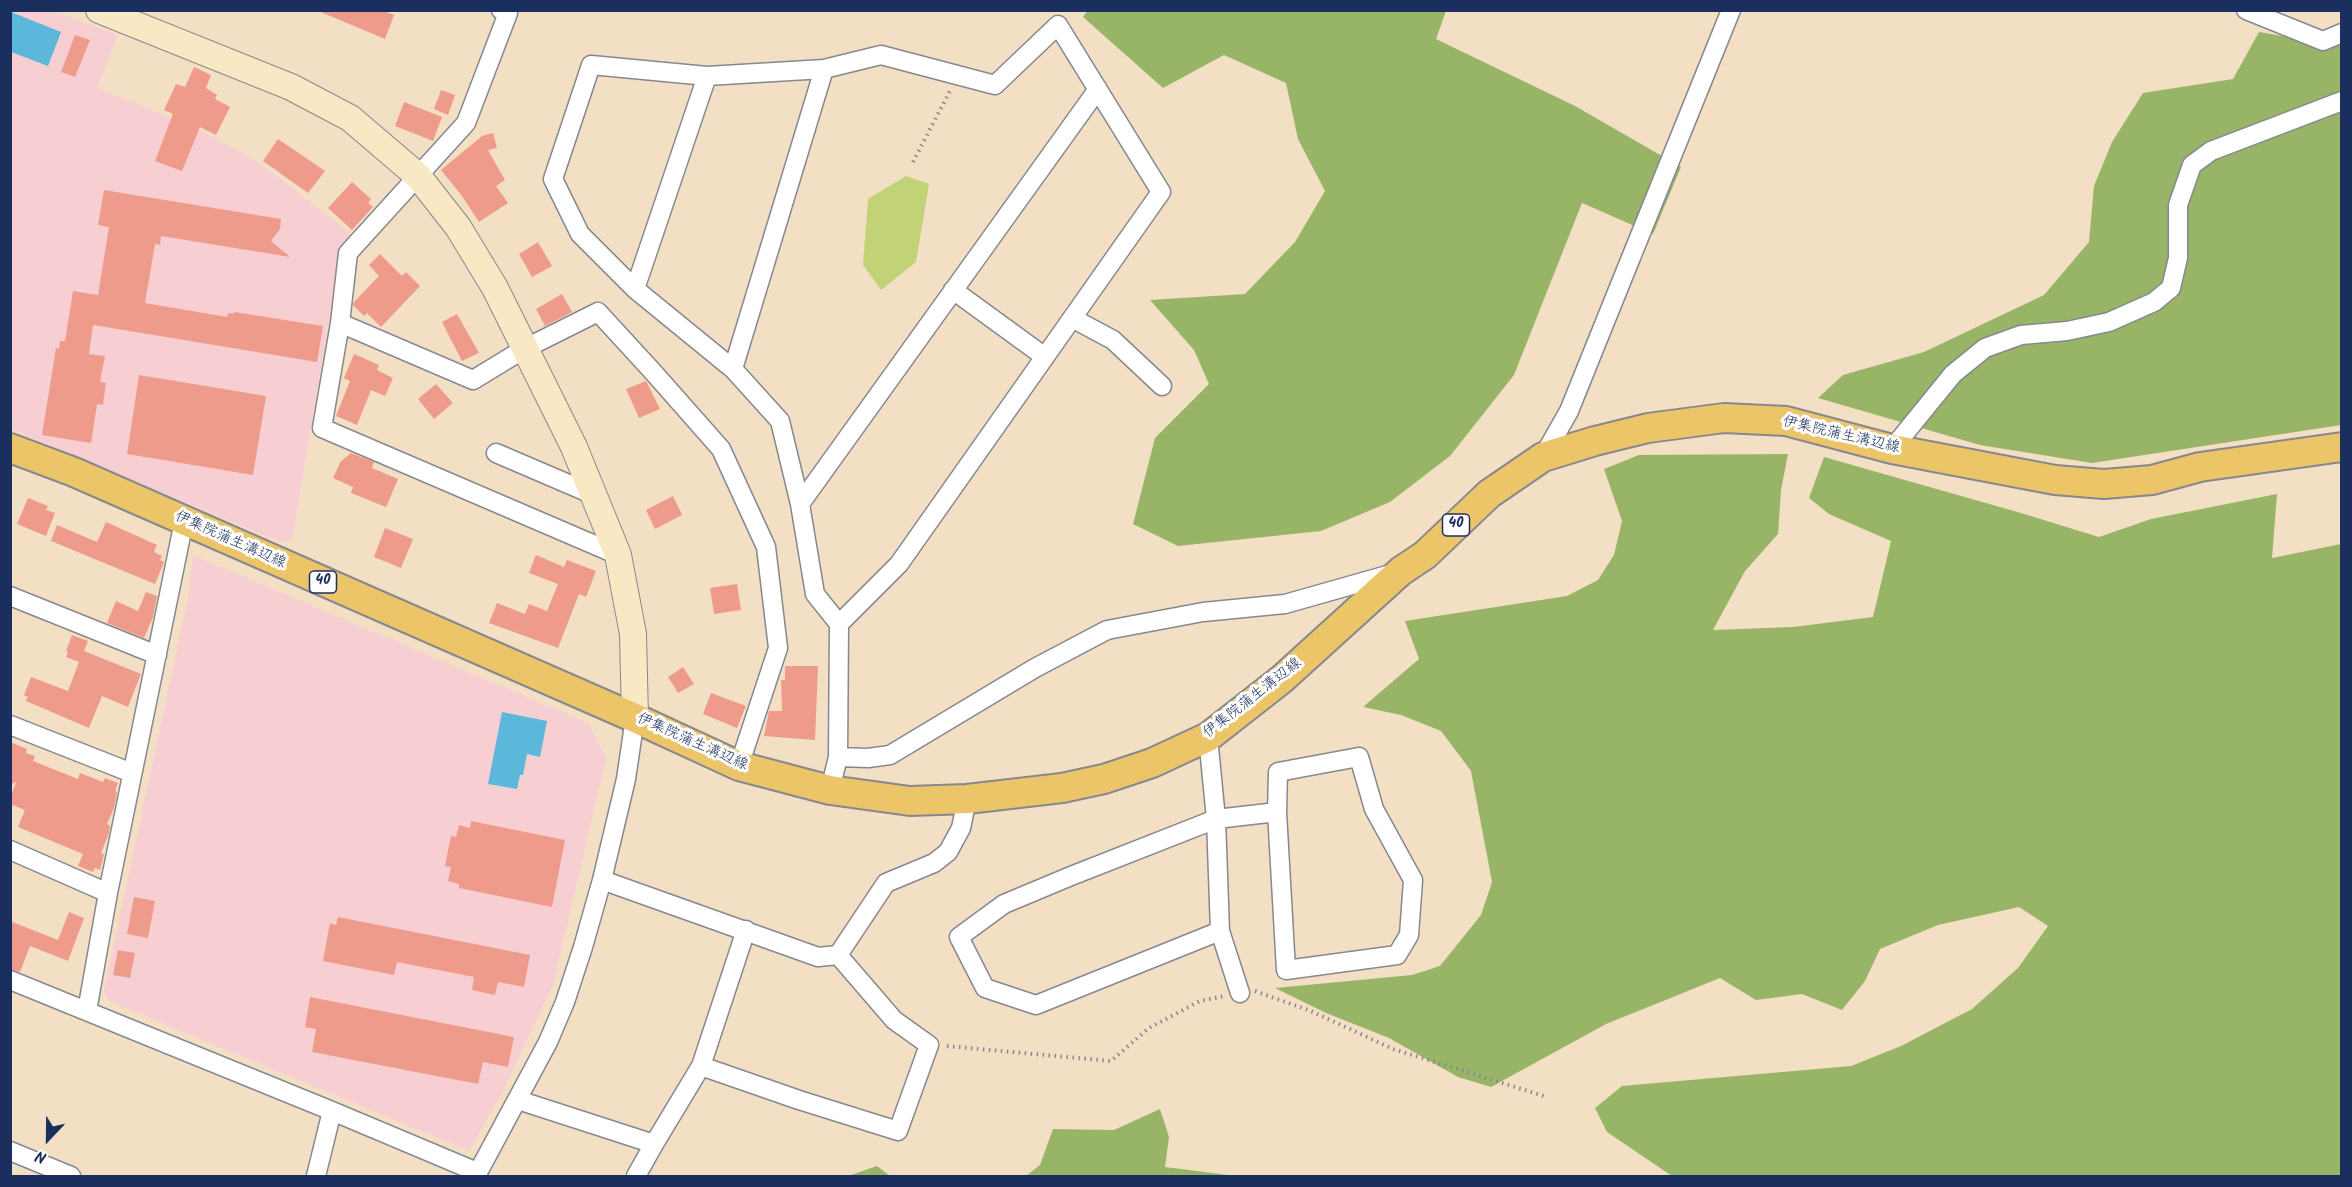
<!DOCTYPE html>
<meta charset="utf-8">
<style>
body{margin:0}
#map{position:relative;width:2352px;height:1187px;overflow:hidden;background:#f3dfc3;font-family:Kalam,sans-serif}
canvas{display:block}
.frame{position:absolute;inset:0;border:12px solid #1b2f5e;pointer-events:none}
.north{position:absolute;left:18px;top:1109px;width:60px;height:60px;-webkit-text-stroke:4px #fff;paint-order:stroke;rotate:202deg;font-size:16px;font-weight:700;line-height:24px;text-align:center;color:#1b2f5e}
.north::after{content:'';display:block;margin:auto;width:21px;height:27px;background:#1b2f5e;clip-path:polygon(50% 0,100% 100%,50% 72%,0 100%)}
</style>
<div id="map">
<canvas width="2352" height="1187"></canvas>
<div class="frame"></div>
<div class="north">N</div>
</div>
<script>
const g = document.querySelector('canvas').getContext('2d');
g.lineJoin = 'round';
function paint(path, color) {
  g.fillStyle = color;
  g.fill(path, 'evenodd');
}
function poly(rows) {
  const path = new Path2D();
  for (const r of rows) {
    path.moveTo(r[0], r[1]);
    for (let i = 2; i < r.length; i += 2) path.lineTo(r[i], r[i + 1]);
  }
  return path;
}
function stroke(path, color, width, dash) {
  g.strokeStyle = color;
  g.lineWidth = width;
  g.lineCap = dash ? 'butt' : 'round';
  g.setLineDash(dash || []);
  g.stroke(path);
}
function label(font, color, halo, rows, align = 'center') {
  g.font = font + ' Kalam,"Klee One",sans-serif';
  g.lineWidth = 6;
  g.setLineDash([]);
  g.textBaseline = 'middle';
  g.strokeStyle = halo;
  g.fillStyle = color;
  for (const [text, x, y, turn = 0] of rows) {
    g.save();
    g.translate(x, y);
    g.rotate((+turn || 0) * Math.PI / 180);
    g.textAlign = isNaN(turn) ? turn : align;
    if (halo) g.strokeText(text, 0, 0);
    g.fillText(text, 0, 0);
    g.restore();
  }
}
const built = poly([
 [11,11,53,11,118,35,97,88,190,125,258,162,353,235,341,248,292,539,282,543,11,429],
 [193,555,588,723,606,758,553,985,502,1093,469,1151,109,1001,104,991,188,597]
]);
const green = poly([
 [906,176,929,184,916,262,881,290,863,265,868,199]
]);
const forest = poly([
 [1088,10,1446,11,1436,39,1575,106,1681,167,1653,234,1582,203,1514,375,1450,456,1390,502,1321,531,1178,546,1133,524,1155,438,1209,384,1194,350,1150,300,1245,294,1295,242,1325,191,1298,139,1286,83,1224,55,1163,88,1083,17],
 [2259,32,2341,46,2341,425,2092,463,1980,445,1818,398,1843,375,1924,352,2044,295,2089,242,2094,186,2112,142,2143,93,2233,79],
 [1788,454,1781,490,1778,534,1745,571,1713,630,1793,627,1873,617,1891,541,1829,514,1809,498,1824,457,2021,513,2099,537,2151,519,2277,494,2272,558,2341,544,2341,1176,1672,1176,1607,1132,1595,1108,1622,1086,1851,1066,1901,1046,1972,1009,2018,968,2048,926,2019,907,1938,925,1880,949,1865,981,1842,1010,1802,994,1756,1000,1720,978,1606,1024,1491,1087,1458,1077,1389,1038,1326,1013,1275,988,1412,975,1440,966,1481,915,1492,882,1471,771,1441,731,1401,715,1363,707,1419,659,1405,621,1567,596,1598,580,1614,555,1622,521,1604,469,1639,455],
 [1160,1109,1169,1137,1165,1167,1236,1176,1026,1176,1040,1165,1053,1129,1114,1130],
 [877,1166,890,1176,848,1176]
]);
const water = poly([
 [11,12,61,32,48,66,11,52],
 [502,712,547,721,540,757,527,754,523,775,520,775,517,789,488,784]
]);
const building = poly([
 [316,10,382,10,394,15,385,39],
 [75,35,90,40,75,77,61,72],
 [194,67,211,75,206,88,217,95,215,99,230,107,216,135,200,127,182,171,155,161,173,114,164,110,176,84,185,87],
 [441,90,455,95,448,115,434,109],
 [404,102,442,117,433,141,395,126],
 [493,133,497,148,488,150,505,180,496,186,508,203,479,222,462,196,441,170,482,136],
 [278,139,325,171,308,193,263,161],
 [352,182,371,199,368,203,373,207,352,230,328,208],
 [104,190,281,219,280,229,271,241,290,257,161,236,160,245,155,244,145,303,227,317,228,313,234,314,234,312,323,326,317,362,93,325,89,354,105,356,100,382,106,383,103,405,97,404,91,443,42,435,56,348,59,349,60,341,65,341,73,291,98,295,109,227,98,225],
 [538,242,552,266,532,277,519,254],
 [380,254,402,276,406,272,420,286,381,327,367,313,364,316,353,305,354,302,379,276,369,265],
 [562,294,572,312,545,326,536,309],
 [457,314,479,353,462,361,442,322],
 [354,354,379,365,377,370,393,378,385,396,371,390,357,425,336,416,350,381,344,378],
 [139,375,266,396,253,475,127,454],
 [646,381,660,409,639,418,626,389],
 [436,384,453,403,434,419,418,399],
 [351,453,374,462,372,468,398,479,386,507,351,493,353,487,333,478,341,461],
 [673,496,682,515,655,529,646,510],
 [28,498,48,506,46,510,55,513,46,536,17,524],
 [106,522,157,545,154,552,162,556,160,560,164,562,155,584,51,541,57,525,97,542],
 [385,528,413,539,401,568,374,557],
 [536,555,564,567,567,560,596,571,586,597,579,594,558,648,489,623,497,603,525,614,529,604,547,611,558,584,529,573],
 [737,584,741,610,714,614,710,588],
 [146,592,157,596,153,617,144,638,107,623,116,601,138,611],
 [72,635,88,641,84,651,141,674,128,707,102,696,89,728,26,701,28,697,24,695,31,677,68,691,79,662,66,657,68,652,66,651],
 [785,666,818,666,815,740,764,736,769,711,782,711,781,680,785,680],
 [683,667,694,684,678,693,668,677],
 [711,693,746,706,737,728,703,714],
 [10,742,27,749,26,753,35,756,33,761,78,779,80,773,103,782,105,778,118,783,115,791,117,792,114,808,107,824,110,826,109,833,101,853,104,854,100,870,95,868,93,872,78,866,83,854,18,827,25,810,10,804,10,797,16,783,14,782,10,789],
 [471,821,565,840,552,907,459,888,459,884,448,881,451,867,445,866,451,836,456,837,459,825,470,828],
 [134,897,155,901,148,938,127,934],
 [69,912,84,918,68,961,30,946,20,972,10,969,10,921,58,940],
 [338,917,530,955,524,987,498,982,495,995,472,990,474,977,397,962,394,975,323,961,330,923,336,925],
 [118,950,135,953,130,978,113,975],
 [310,997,514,1037,508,1067,483,1062,478,1084,312,1052,316,1029,305,1027]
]);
const path = poly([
 [913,162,951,89],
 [1255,991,1311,1011,1393,1049,1544,1096],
 [947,1046,1111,1061,1149,1028,1200,1001,1225,996]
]);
const street = poly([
 [501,10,508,13,466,123,348,253,340,323,322,428,618,555],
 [2246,10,2323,41,2342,33],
 [591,65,707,76,824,69,733,369,635,289,580,234,553,179,591,65],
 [824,69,881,55,995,85,1058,25,1161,192,899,564,839,624],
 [635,289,707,76],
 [953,290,1045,357],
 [1072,318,1113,340,1162,386],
 [340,323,473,380,524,349,598,312,654,373,721,449,766,547,778,648,739,766],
 [733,369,780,421,800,504,815,594,839,624,838,757,830,790],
 [1892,449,1953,374,1985,348,2021,335,2067,331,2109,322,2154,302,2171,288,2178,258,2178,205,2192,165,2211,151,2342,101],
 [496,453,594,495],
 [1543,457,1569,411,1731,10],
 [800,504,1098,89],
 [10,596,157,655],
 [10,725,132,773],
 [1208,737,1216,819,1220,931,1240,993],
 [838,757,868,758,890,755,1035,668,1107,630,1203,612,1285,604,1391,574],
 [1359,757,1374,809,1413,880,1409,935,1397,955,1286,970,1277,812,1278,772,1359,757],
 [10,850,108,893],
 [602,880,818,957,838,955,886,883,934,863,948,852,961,828,967,799],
 [746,930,701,1066,799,1100,898,1131,929,1045,894,1020,838,955],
 [1220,931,1036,1005,985,988,959,937,1004,904,1071,876,1216,819,1277,812],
 [10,980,332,1111,477,1172],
 [87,1011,108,893,184,521],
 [518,1100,654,1144,636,1176],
 [654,1144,701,1066],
 [10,1151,71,1176],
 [316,1176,332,1111],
 [476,1176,548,1042,565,1002,583,947,602,880,626,779,635,718]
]);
const secondary = poly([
 [99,10,291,87,350,118,418,176,458,227,495,288,574,447,618,555,633,634,635,718]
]);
const primary = poly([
 [10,448,74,472,635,718,739,766,830,790,910,801,967,799,1062,788,1104,779,1152,763,1208,737,1282,679,1401,571,1425,555,1489,494,1543,457,1595,441,1648,428,1724,418,1786,421,1892,449,2055,480,2104,484,2152,480,2200,467,2342,447]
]);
const shields = [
 [1456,525,27],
 [323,582,27]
];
const shieldNames = [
 ["40",1456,525],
 ["40",323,582]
];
const streetNames = [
 ["伊集院蒲生溝辺線",1841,436,13],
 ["伊集院蒲生溝辺線",230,541,24],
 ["伊集院蒲生溝辺線",1253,699,-38],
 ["伊集院蒲生溝辺線",692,743,24]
];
paint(built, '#f7cfd3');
paint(green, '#c1d376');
paint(forest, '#98b567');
paint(water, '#5cb8da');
paint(building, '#ee9b8b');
stroke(street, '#878790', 21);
stroke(secondary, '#878790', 28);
stroke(primary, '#878790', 32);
stroke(path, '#878790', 4, [1.5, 4.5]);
stroke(street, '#fff', 18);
stroke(secondary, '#f8e8c3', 26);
stroke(primary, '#edc569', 28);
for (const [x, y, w] of shields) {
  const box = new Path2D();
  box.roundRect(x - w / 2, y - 11, w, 22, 4.5);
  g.fillStyle = '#fff';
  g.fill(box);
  stroke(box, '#1b2f5e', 1.5);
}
label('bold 14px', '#1b2f5e', null, shieldNames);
label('15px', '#1b2f5e', '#fff', streetNames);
</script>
